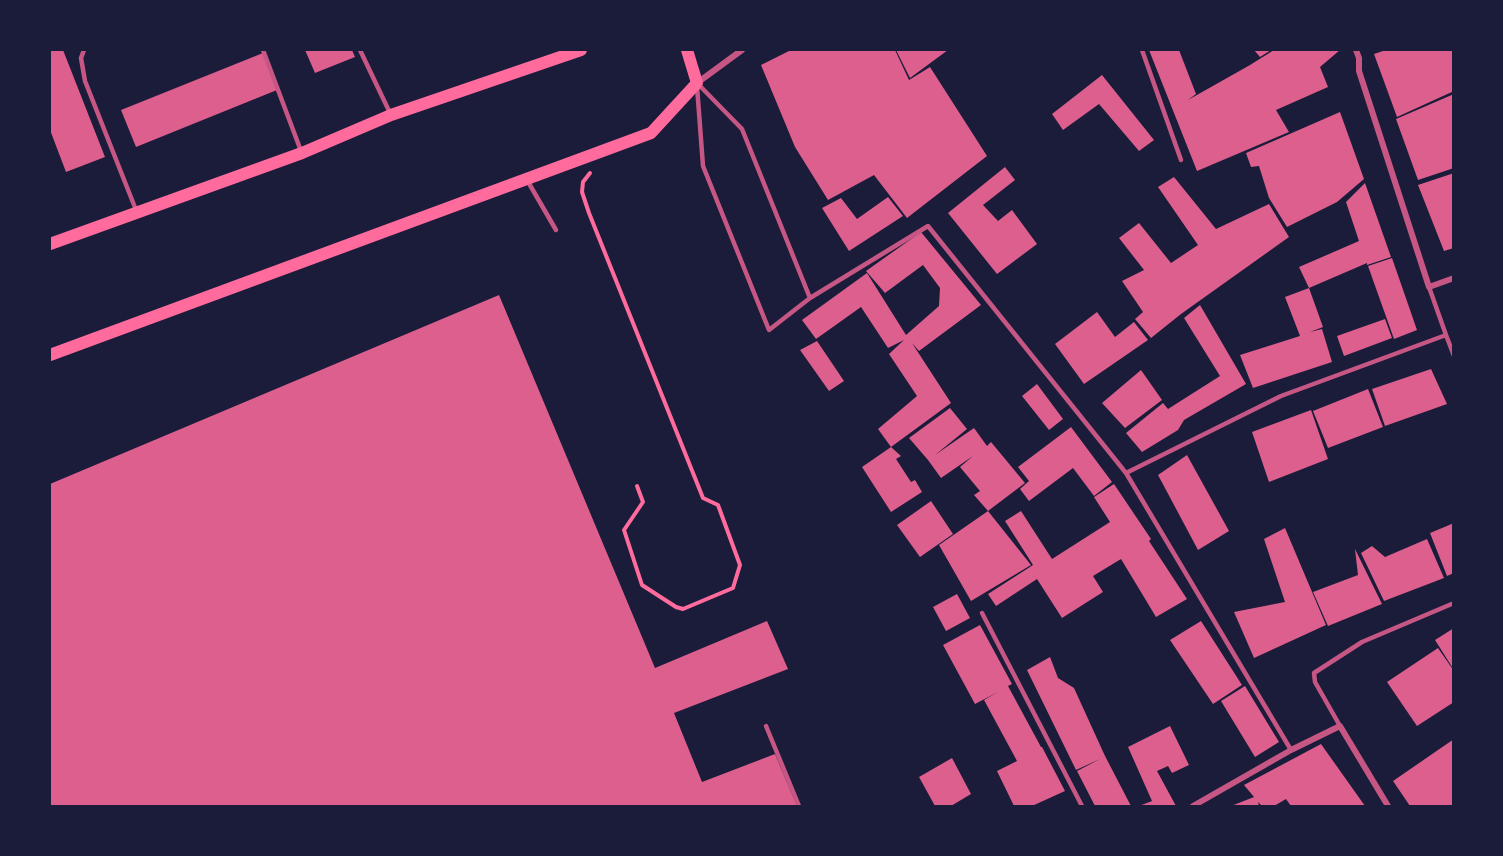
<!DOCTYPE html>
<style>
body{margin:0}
#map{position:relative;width:1503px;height:856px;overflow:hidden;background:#1b1b3a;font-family:"DM Sans",sans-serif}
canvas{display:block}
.frame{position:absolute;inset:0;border:51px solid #1b1b3a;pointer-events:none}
</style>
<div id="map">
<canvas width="1503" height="856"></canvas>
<div class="frame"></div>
</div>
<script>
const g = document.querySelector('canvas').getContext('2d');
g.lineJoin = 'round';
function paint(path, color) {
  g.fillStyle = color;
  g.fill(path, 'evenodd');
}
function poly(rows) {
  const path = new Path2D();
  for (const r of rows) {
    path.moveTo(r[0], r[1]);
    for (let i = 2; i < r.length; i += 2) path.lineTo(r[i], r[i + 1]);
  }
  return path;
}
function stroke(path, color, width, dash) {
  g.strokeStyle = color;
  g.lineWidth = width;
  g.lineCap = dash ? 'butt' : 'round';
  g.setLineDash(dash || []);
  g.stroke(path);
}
const building = poly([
 [50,50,63,50,105,157,66,172,50,130],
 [305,50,352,50,355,57,315,73],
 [791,50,895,50,909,80,930,67,987,156,907,218,874,175,828,200,795,147,761,65],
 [896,50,948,50,910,78],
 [1149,50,1179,50,1196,94,1188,100,1250,65,1274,50,1340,50,1320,67,1328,87,1276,110,1289,132,1197,171],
 [1254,50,1271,50,1260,57],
 [1386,50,1454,50,1454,91,1397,117,1374,54],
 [263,53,277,90,136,147,121,110],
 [1102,75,1154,140,1139,151,1099,104,1063,130,1052,114],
 [1454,94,1454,168,1418,180,1396,119],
 [1340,112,1364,179,1337,202,1287,227,1269,198,1259,166,1251,167,1246,153],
 [1005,167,1015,180,983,205,998,221,1012,210,1037,244,997,274,948,213],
 [1454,173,1454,248,1444,251,1418,185],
 [1174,177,1216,229,1269,204,1289,237,1181,314,1151,338,1135,319,1143,312,1122,281,1144,270,1119,238,1139,223,1171,263,1198,245,1158,187],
 [1365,183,1391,257,1367,265,1367,263,1309,288,1299,267,1359,241,1346,202],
 [888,197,903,216,849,251,822,208,841,198,857,219],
 [921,232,981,305,919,351,912,343,951,403,891,447,878,429,917,396,889,354,904,340,888,348,861,307,816,339,802,320,867,273,906,335,939,306,940,288,923,265,885,293,866,271],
 [1392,258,1417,330,1394,339,1368,266],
 [1309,288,1323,327,1310,332,1322,329,1332,362,1253,388,1240,355,1300,336,1285,297],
 [499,295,655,668,767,621,788,669,674,713,702,782,775,754,797,806,50,806,50,484],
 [1200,305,1246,384,1184,420,1178,430,1142,452,1126,433,1163,403,1168,409,1220,376,1184,318],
 [1097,312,1115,337,1134,322,1148,340,1084,384,1055,344],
 [1385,319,1392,338,1344,356,1337,336],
 [817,341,844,381,829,391,800,350],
 [1431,369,1447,404,1385,426,1372,389],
 [1141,370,1162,400,1125,428,1102,403],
 [1037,384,1063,419,1049,430,1022,396],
 [1368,389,1383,427,1328,448,1313,411],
 [950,408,967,429,935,455,974,428,987,446,991,442,1025,483,988,511,974,495,980,491,960,467,973,456,941,478,928,460,909,438],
 [1311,410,1328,459,1269,482,1252,432],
 [1071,427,1112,482,1094,496,1073,468,1029,501,1020,489,1029,481,1018,467],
 [891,447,901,456,896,459,911,482,915,480,922,492,891,512,862,467],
 [1187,455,1229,531,1198,550,1158,475],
 [1114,484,1151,539,1149,541,1187,599,1156,617,1121,559,1093,576,1103,592,1062,618,1037,579,996,606,988,594,1033,565,1005,521,1021,511,1052,559,1110,522,1094,497],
 [931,501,953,534,920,557,897,525],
 [988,511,1031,565,971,601,939,545],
 [1454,523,1454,573,1447,576,1430,533],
 [1285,528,1326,625,1254,658,1234,612,1285,602,1264,539],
 [1427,539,1444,578,1384,601,1361,553,1372,546,1385,557],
 [1355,549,1382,604,1328,626,1313,592,1358,575],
 [957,594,970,618,946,631,933,607],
 [1201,621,1242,685,1213,704,1170,640],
 [980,625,1012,684,1008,686,1041,747,1042,747,1065,791,1032,806,1014,806,997,771,1017,761,984,700,998,692,975,704,943,645],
 [1454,628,1454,670,1435,640],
 [1438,648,1454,671,1454,702,1417,726,1387,682],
 [1050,657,1058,678,1074,688,1105,756,1131,806,1095,806,1077,771,1100,759,1076,770,1027,670],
 [1245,686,1279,742,1255,757,1221,701],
 [1170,726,1189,765,1172,773,1168,766,1157,771,1176,806,1139,806,1152,801,1128,747],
 [1454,739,1454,806,1410,806,1393,781],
 [1321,744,1365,806,1291,806,1286,799,1274,806,1262,806,1258,802,1259,806,1231,806,1254,797,1244,785],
 [952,758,971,794,951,806,935,806,919,777]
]);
const path = poly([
 [590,173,583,182,582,192,589,213,703,498,718,505,740,565,733,588,683,609,676,607,642,585,624,530,643,502,637,486]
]);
const service = poly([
 [84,50,81,58,85,81,136,210],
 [263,50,301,151],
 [360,50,390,113],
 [1142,50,1181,160],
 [699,85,742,129,810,298],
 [697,86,703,166,769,330,810,298,928,226,1126,473,1281,396,1446,335,1454,356],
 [527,180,556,230],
 [1429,287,1446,335],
 [1126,473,1291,750],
 [982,613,1082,806],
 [766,726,799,806],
 [1340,726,1315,682,1314,673,1362,642,1454,603]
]);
const minor = poly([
 [1356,50,1359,58,1359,71,1429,287,1454,278],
 [697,83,742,50],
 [1193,806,1291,750,1340,726,1388,806]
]);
const secondary = poly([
 [50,244,302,153,391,115,581,50],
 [50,355,651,133,697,83,687,50]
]);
paint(building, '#dd5f8e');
stroke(path, '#ff6b9d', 4);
stroke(service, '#c65784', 4.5);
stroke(minor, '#c65784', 6);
stroke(secondary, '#ff6b9d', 12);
</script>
